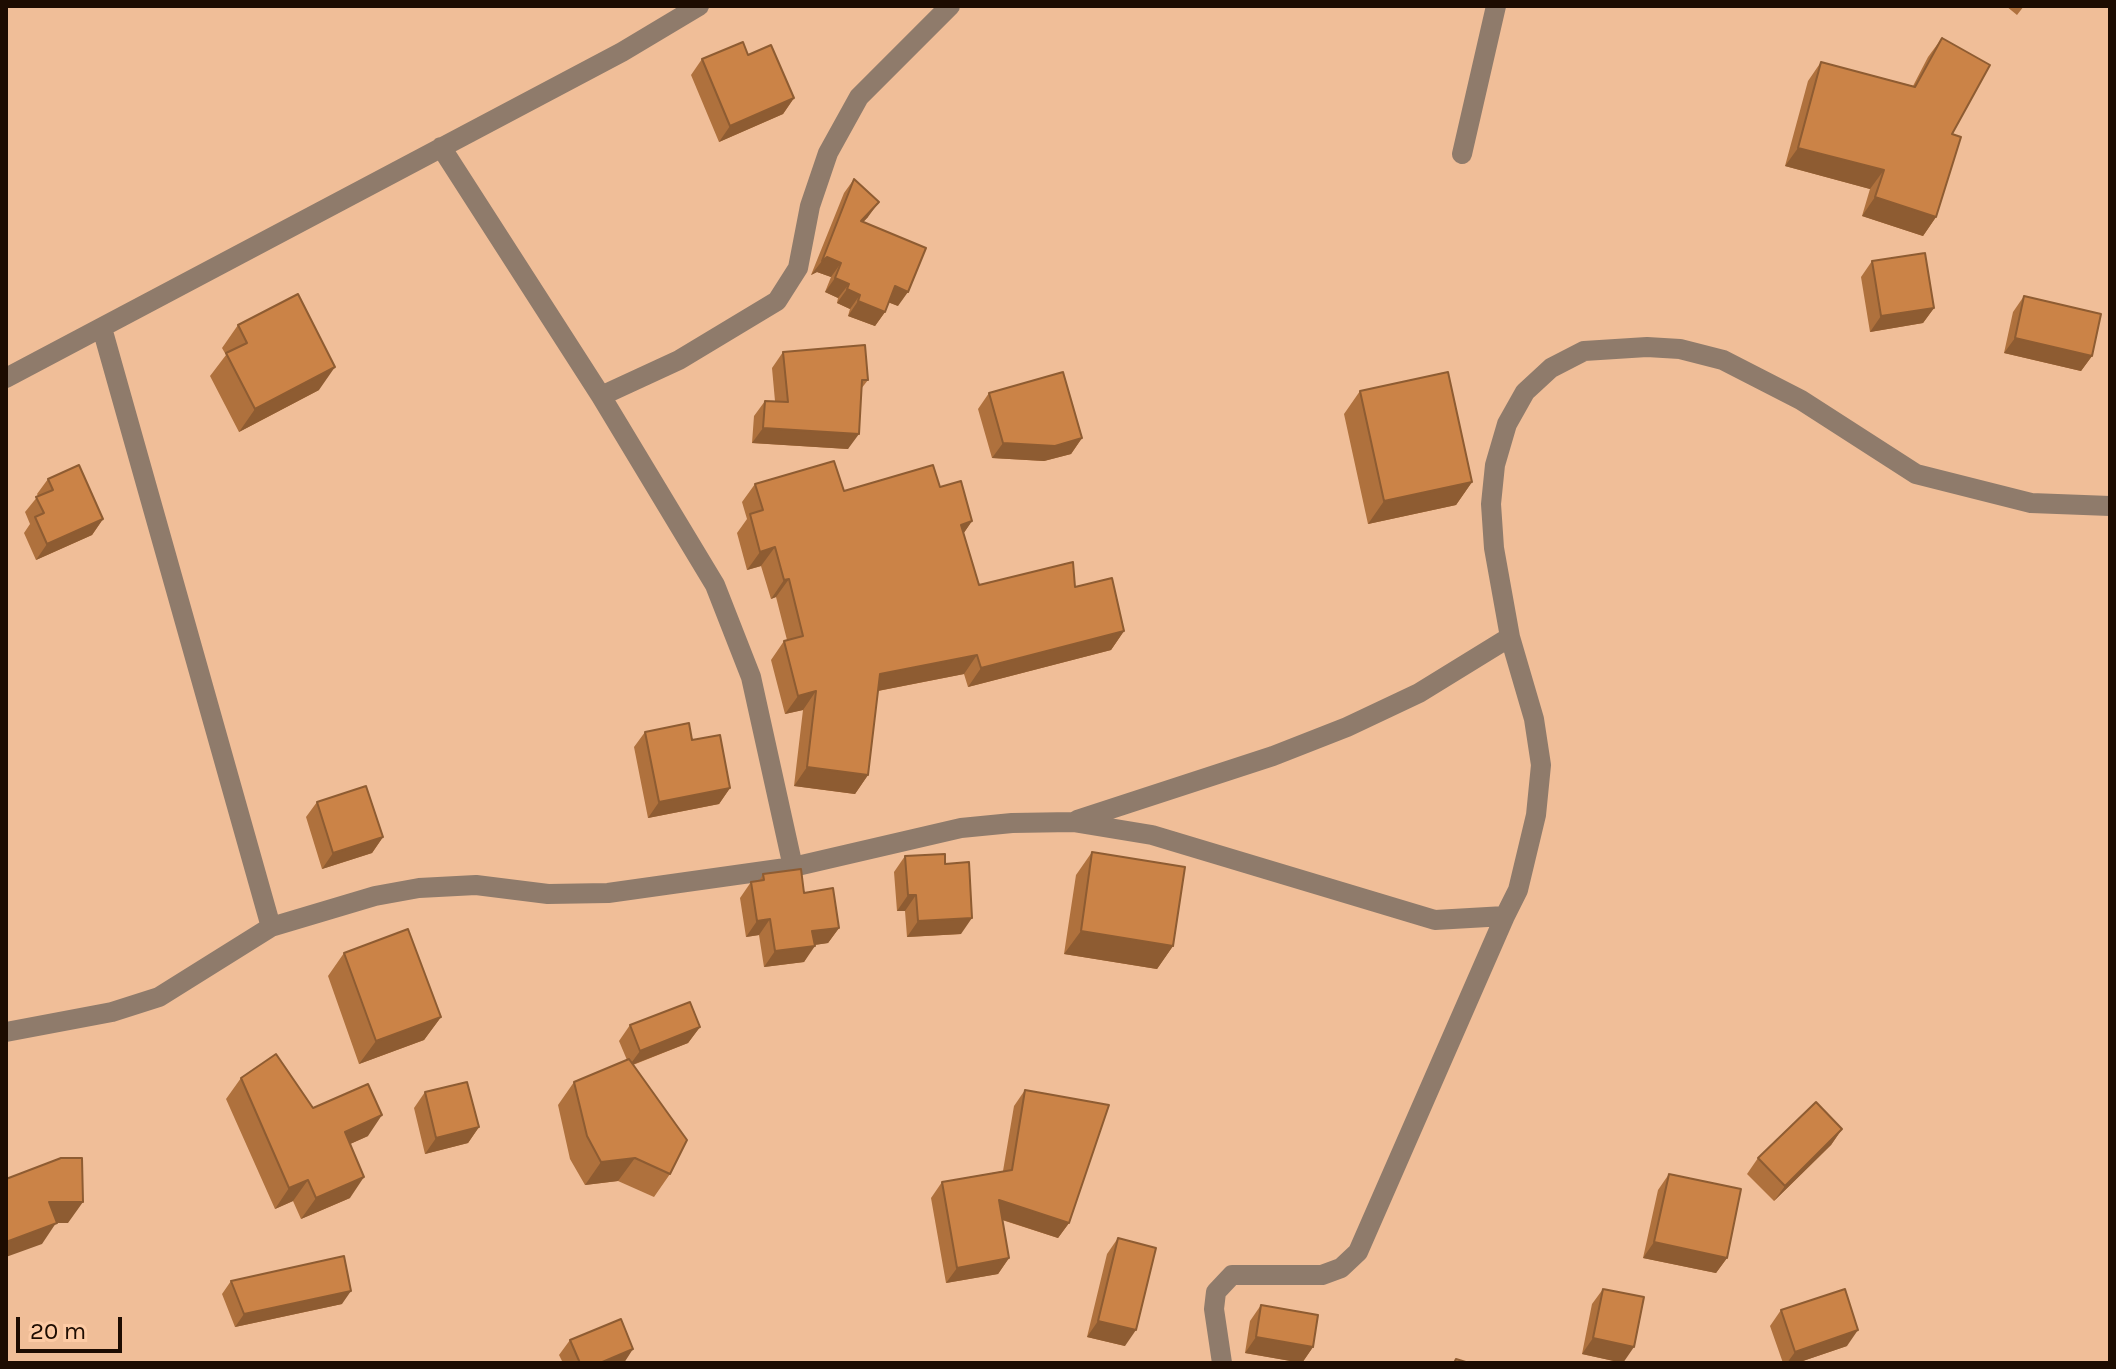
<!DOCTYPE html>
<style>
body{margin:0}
#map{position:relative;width:2116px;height:1369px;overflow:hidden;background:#f0be98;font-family:Karla,sans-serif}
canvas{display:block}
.frame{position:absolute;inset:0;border:8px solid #1d0c01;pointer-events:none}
.scale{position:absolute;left:16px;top:1317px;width:106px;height:36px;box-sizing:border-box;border:4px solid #1d0c01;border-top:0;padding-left:10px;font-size:24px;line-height:28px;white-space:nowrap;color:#1d0c01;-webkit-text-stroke:6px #fdcba5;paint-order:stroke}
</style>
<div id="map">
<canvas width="2116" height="1369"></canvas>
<div class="frame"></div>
<div class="scale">20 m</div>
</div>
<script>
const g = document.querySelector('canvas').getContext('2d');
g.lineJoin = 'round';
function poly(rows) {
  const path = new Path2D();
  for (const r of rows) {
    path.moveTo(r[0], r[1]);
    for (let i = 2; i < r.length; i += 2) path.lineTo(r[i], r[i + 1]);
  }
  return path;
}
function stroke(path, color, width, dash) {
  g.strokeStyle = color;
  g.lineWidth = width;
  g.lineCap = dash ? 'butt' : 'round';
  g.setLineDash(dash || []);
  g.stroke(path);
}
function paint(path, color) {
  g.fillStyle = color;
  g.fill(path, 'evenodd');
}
const minor = poly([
 [441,147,601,396,715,585,751,677,793,867],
 [1462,154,1496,6],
 [102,328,271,927],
 [6,378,622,52,699,6],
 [601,396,679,360,777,301,798,268,810,206,828,153,859,97,950,6],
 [1077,820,1273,756,1347,727,1419,693,1510,637],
 [6,1032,112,1012,159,997,271,927,375,896,419,888,476,885,548,894,608,893,793,867,961,828,1012,823,1073,822,1152,835,1435,920,1505,916,1518,890,1536,815,1541,765,1534,719,1510,637,1494,548,1491,504,1495,465,1507,424,1525,392,1551,368,1584,351,1647,347,1680,349,1723,360,1801,400,1916,474,2031,503,2110,506],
 [1222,1363,1214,1309,1216,1292,1232,1275,1322,1275,1341,1268,1358,1252,1505,916]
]);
const wall = poly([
 [2006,6,2024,6,2017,15],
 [1942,38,1952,134,1936,217,1923,236,1862,216,1870,189,1785,166,1808,81,1821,62,1913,86,1928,57],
 [748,55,794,98,783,114,719,142,691,75,702,59],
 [854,179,868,217,863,222,898,306,888,302,885,312,875,326,848,316,850,309,837,303,838,298,825,292,831,277,817,272,811,275,844,193],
 [1872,261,1934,308,1923,323,1870,332,1861,277],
 [2024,296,2092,356,2081,371,2004,353,2013,312],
 [238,325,319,390,239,432,210,376,226,355,222,348],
 [783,352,868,380,861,389,848,449,752,443,754,416,765,401,775,401,772,368],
 [1360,391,1472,482,1456,505,1368,524,1344,414],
 [989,393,1082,438,1071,454,1044,461,992,458,978,409],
 [48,479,103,519,92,535,36,560,24,533,30,524,25,512,38,496,37,494],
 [755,484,844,491,940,487,972,521,963,534,979,585,1075,587,1124,631,1111,650,968,687,964,674,878,691,868,775,855,794,794,786,803,710,785,714,771,660,784,641,787,640,776,597,771,599,761,566,747,570,737,533,747,519,742,502],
 [645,732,730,788,719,804,648,818,634,747],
 [317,802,383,837,372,853,322,869,306,817],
 [1092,852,1173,946,1157,969,1064,954,1076,875],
 [905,856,945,864,961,934,907,937,905,911,897,911,894,872],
 [763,874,804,893,839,928,828,943,814,945,804,962,764,967,759,935,746,937,740,898,751,882,759,881],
 [344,953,441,1017,424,1040,359,1064,328,976],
 [630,1025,700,1027,688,1043,633,1065,670,1174,654,1197,618,1181,585,1185,570,1159,558,1105,574,1082,627,1060,619,1041],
 [241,1078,313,1108,368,1136,350,1144,350,1198,301,1219,293,1201,275,1209,226,1099],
 [1025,1090,1069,1223,1058,1238,1002,1220,1009,1258,998,1274,946,1283,931,1198,942,1182,1003,1171,1014,1106],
 [425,1092,479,1127,468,1143,425,1154,414,1108],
 [1842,1129,1831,1145,1774,1201,1747,1174,1758,1158],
 [1669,1174,1727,1258,1716,1273,1643,1258,1658,1190],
 [1118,1238,1125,1346,1087,1337,1107,1254],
 [231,1281,342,1304,235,1327,222,1294],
 [1603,1289,1623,1363,1582,1354,1592,1304],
 [1261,1305,1313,1347,1302,1363,1245,1353,1250,1321],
 [1781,1310,1847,1346,1797,1363,1783,1363,1770,1326],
 [570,1340,624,1363,563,1363,559,1355]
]);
const shadedWall = poly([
 [794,98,783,114,719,142,730,126],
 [1798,148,1884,170,1870,189,1785,166],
 [1875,197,1936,217,1923,236,1862,216],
 [879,202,868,217,850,236,861,221],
 [827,257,841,263,831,277,817,272,811,275,822,261],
 [835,278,849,284,838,298,825,292],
 [895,286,908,292,898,306,885,301],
 [847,289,860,295,850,309,837,303],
 [858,301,885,312,875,326,848,316],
 [1934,308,1923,323,1870,332,1881,316],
 [2015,338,2092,356,2081,371,2004,353],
 [335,367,319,390,239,432,255,409],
 [763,428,859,434,848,449,752,443],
 [1082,438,1071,454,1044,461,992,458,1003,443],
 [1472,482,1456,505,1368,524,1384,501],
 [103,519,92,535,36,560,47,544],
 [972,521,959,540,961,525],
 [775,547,761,566,747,570,760,552],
 [789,579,776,597,771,599,784,580],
 [1124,631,1111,650,968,687,981,668],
 [977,655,964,674,867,693,880,674],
 [816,691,803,710,785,714,798,696],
 [807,767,868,775,855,794,794,786],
 [730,788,719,804,648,818,659,802],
 [383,837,372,853,322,869,333,853],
 [908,895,916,895,905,911,897,911],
 [972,918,961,934,907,937,918,921],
 [770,919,759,935,746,937,757,921],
 [839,928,828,943,801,947,812,931],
 [1081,931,1173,946,1157,969,1064,954],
 [815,946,804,962,764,967,775,951],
 [441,1017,424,1040,359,1064,376,1041],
 [700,1027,688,1043,629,1066,640,1051],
 [382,1115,368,1136,330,1153,345,1132],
 [479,1127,468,1143,425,1154,436,1138],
 [1842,1129,1831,1145,1774,1201,1785,1186],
 [635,1158,618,1181,585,1185,601,1162],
 [364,1177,350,1198,301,1219,316,1198],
 [308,1180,293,1201,275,1209,289,1188],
 [999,1200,1069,1223,1058,1238,988,1215],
 [49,1202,83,1202,68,1223,56,1223,42,1244,6,1257,6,1242],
 [1654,1242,1727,1258,1716,1273,1643,1258],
 [1009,1258,998,1274,946,1283,957,1268],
 [351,1291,342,1304,235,1327,244,1314],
 [1098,1321,1136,1330,1125,1346,1087,1337],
 [1858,1330,1847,1346,1797,1363,1787,1363,1795,1352],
 [1256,1337,1313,1347,1302,1363,1245,1353],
 [1593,1338,1634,1347,1623,1363,1582,1354],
 [633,1349,624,1363,600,1363]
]);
const building = poly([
 [1942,38,1990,65,1952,134,1961,137,1936,217,1875,197,1884,170,1798,148,1821,62,1915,87,1942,38],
 [743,42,748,55,771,45,794,98,730,126,702,59,743,42],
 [854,179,879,202,861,221,926,248,908,292,895,286,885,312,858,301,860,295,847,289,849,284,835,278,841,263,827,257,822,261,854,179],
 [1925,253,1934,308,1881,316,1872,261,1925,253],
 [298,294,335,367,255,409,226,353,247,343,238,325,298,294],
 [2024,296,2101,314,2092,356,2015,338,2024,296],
 [865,345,868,380,862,380,859,434,763,428,765,401,788,402,783,352,865,345],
 [1063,372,1082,438,1055,446,1003,443,989,393,1063,372],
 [1448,372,1472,482,1384,501,1360,391,1448,372],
 [834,461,844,491,933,465,940,487,961,481,972,521,961,525,979,585,1073,562,1075,587,1112,578,1124,631,981,668,977,655,880,674,868,775,807,767,816,691,798,696,784,641,803,636,789,579,784,580,775,547,760,552,750,514,763,510,755,484,834,461],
 [79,465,103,519,47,544,35,517,44,513,36,497,53,490,48,479,79,465],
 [689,723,692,740,720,735,730,788,659,802,645,732,689,723],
 [366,786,383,837,333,853,317,802,366,786],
 [1092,852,1185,867,1173,946,1081,931,1092,852],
 [945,854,945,864,969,862,972,918,918,921,916,895,908,895,905,856,945,854],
 [801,869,804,893,833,888,839,928,812,931,815,946,775,951,770,919,757,921,751,882,764,880,763,874,801,869],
 [408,929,441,1017,376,1041,344,953,408,929],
 [690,1002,700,1027,640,1051,630,1025,690,1002],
 [276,1054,313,1108,368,1084,382,1115,345,1132,364,1177,316,1198,308,1180,289,1188,241,1078,276,1054],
 [629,1059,687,1140,670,1174,635,1158,601,1162,587,1136,574,1082,629,1059],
 [467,1082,479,1127,436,1138,425,1092,467,1082],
 [1025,1090,1109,1105,1069,1223,999,1200,1009,1258,957,1268,942,1182,1012,1170,1025,1090],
 [1816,1102,1842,1129,1785,1186,1758,1158,1816,1102],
 [61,1158,82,1158,83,1202,49,1202,57,1223,6,1242,6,1179,61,1158],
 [1669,1174,1741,1189,1727,1258,1654,1242,1669,1174],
 [1118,1238,1156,1248,1136,1330,1098,1321,1118,1238],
 [344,1256,351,1291,244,1314,231,1281,344,1256],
 [1603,1289,1644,1297,1634,1347,1593,1338,1603,1289],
 [1845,1289,1858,1330,1795,1352,1781,1310,1845,1289],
 [1261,1305,1318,1315,1313,1347,1256,1337,1261,1305],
 [621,1319,633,1349,600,1363,580,1363,570,1340,621,1319],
 [1456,1359,1469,1363,1454,1363,1456,1359]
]);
stroke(minor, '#8f7b6b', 20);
paint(wall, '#af713d');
paint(shadedWall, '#8e5c32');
paint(building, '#cb8347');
stroke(building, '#8e5c32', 2);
</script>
